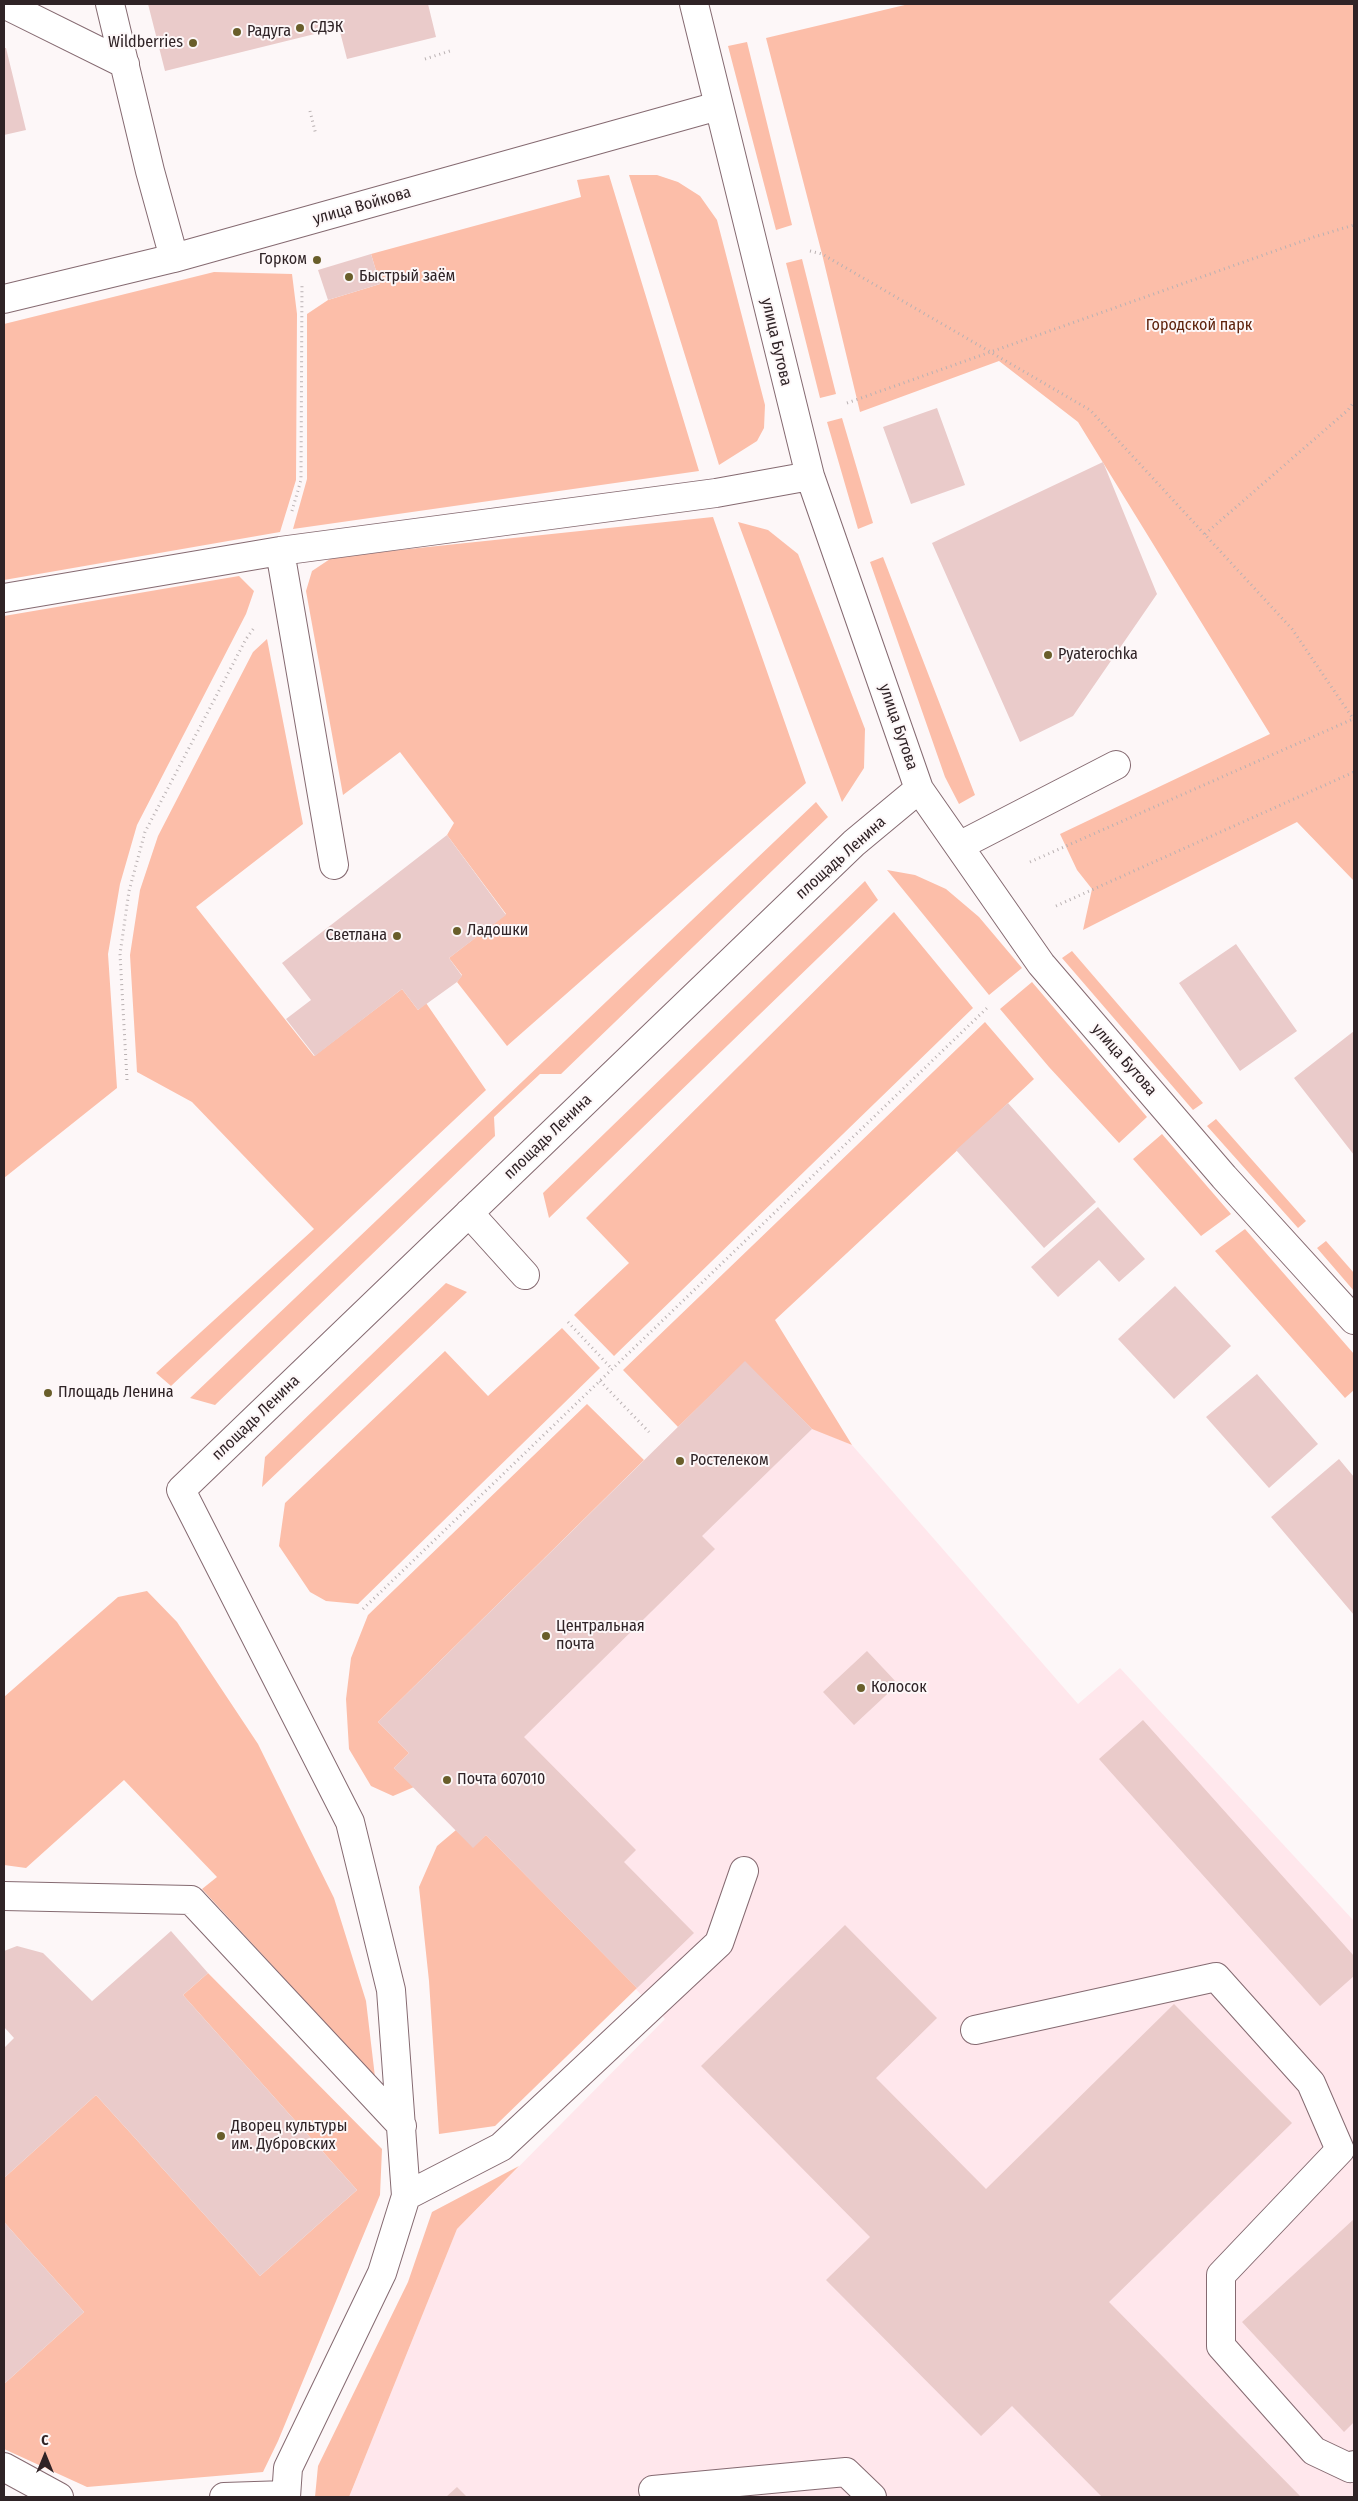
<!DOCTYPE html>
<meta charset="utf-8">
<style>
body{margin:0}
#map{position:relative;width:1358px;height:2501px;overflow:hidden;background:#fdf7f8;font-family:"Fira Sans Condensed",sans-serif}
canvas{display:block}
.frame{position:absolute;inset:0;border:5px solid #2f2326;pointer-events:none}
.north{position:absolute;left:20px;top:2431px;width:50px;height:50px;-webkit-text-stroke:4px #fdf7f8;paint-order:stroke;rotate:0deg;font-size:14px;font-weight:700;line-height:20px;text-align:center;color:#2f2326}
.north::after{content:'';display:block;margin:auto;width:18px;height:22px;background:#2f2326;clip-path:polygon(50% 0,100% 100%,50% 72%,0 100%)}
</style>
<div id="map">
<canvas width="1358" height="2501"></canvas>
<div class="frame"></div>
<div class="north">С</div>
</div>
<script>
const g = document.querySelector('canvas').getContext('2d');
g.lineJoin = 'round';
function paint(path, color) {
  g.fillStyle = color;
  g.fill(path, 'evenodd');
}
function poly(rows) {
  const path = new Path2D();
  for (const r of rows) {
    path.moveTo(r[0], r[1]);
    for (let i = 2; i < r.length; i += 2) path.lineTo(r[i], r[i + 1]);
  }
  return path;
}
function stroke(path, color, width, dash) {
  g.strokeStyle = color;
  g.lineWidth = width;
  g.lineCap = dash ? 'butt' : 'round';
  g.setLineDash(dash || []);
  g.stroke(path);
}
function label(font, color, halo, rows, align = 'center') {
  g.font = font + ' "Fira Sans Condensed",sans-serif';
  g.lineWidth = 4;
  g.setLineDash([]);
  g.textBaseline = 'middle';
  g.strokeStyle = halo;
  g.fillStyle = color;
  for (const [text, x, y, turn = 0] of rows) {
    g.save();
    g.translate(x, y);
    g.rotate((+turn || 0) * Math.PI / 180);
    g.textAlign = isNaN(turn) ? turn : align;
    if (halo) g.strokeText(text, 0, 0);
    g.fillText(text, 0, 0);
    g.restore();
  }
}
const built = poly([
 [745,1361,812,1428,852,1445,1078,1704,1120,1668,1354,1921,1354,2497,349,2497,457,2229,665,2019,486,1836,473,1848,394,1768,409,1753,378,1722]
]);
const green = poly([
 [909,4,1354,4,1354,881,1297,822,1083,930,1092,889,1077,870,1060,834,1270,734,1078,422,999,361,860,412,822,254,766,38],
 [747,42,792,225,776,230,728,46],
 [609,175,699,471,293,529,307,479,307,314,328,300,380,284,371,254,581,197,577,180],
 [629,175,657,175,678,182,700,196,717,220,765,405,764,428,757,441,719,465],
 [802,259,836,394,820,398,786,263],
 [214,272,292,274,297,314,296,480,280,532,4,580,4,324],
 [842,418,873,523,858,529,827,422],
 [713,517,806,783,507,1046,457,982,462,975,449,958,506,914,447,835,454,823,400,752,343,795,306,591,312,571,333,557],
 [738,522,768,530,798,554,865,729,864,768,842,802],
 [883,557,975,795,959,804,945,777,870,562],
 [239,576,254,591,246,614,137,825,120,884,108,954,117,1088,4,1178,4,616],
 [267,639,303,824,196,907,314,1056,402,989,418,1010,426,1003,486,1090,171,1386,156,1373,314,1229,192,1102,137,1072,130,955,140,890,158,836,253,652],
 [816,802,828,817,561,1074,540,1074,494,1117,495,1136,215,1405,190,1398],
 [887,870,915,875,946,889,979,917,1022,968,989,995],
 [865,881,878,900,549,1218,543,1193],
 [894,912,973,1008,614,1356,574,1315,629,1263,586,1218],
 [1072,951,1203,1103,1193,1110,1062,958],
 [1032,982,1147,1117,1119,1143,1049,1067,1000,1009],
 [985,1022,1034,1079,775,1320,852,1445,812,1429,745,1362,678,1427,623,1370],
 [1216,1119,1306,1221,1298,1228,1207,1126],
 [1162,1134,1231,1214,1201,1236,1133,1159],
 [1245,1229,1354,1354,1354,1390,1345,1398,1215,1251],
 [1326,1241,1354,1273,1354,1291,1317,1248],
 [446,1283,467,1292,262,1487,265,1457],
 [562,1328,600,1368,358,1604,326,1601,310,1592,279,1546,285,1503,445,1351,488,1396],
 [587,1404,644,1460,378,1722,409,1753,394,1768,414,1787,393,1796,371,1786,349,1749,346,1699,351,1658,368,1615],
 [147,1591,177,1622,258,1744,334,1898,366,2001,375,2077,202,1889,217,1877,124,1780,26,1868,4,1865,4,1697,118,1597],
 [456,1830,473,1847,486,1835,637,1988,495,2126,439,2134,429,1981,419,1887,437,1846],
 [208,1973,382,2149,380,2195,278,2441,263,2472,87,2487,4,2449,4,2384,84,2312,4,2222,4,2178,96,2095,260,2276,357,2190,183,1995],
 [519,2166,457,2229,349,2497,315,2497,318,2466,408,2282,432,2212]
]);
const building = poly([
 [148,4,428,4,436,37,347,59,339,28,165,71],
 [4,48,6,48,26,130,4,135],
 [371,254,380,284,328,300,318,270],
 [937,408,965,485,911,504,883,427],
 [1103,462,1157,594,1073,716,1020,742,932,543],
 [447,835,506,915,449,958,462,976,457,982,418,1010,402,989,315,1056,286,1019,311,1000,282,963],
 [1236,944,1297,1031,1240,1071,1179,983],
 [1354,1031,1354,1155,1294,1078],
 [1008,1103,1096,1202,1044,1248,956,1150],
 [1098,1207,1145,1259,1119,1282,1099,1260,1058,1297,1031,1267],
 [1175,1286,1231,1346,1174,1399,1118,1339],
 [745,1361,812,1429,702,1536,715,1549,524,1737,636,1850,624,1862,694,1933,637,1988,486,1835,473,1848,394,1768,409,1753,378,1722],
 [1257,1374,1318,1444,1269,1488,1206,1417],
 [1339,1459,1354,1477,1354,1615,1271,1517],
 [867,1651,898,1684,854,1725,823,1692],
 [1143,1720,1354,1956,1354,1976,1320,2006,1099,1759],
 [845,1925,937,2018,876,2078,986,2189,1174,2004,1292,2123,1109,2302,1301,2497,1102,2497,1012,2406,981,2436,826,2280,870,2237,701,2066],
 [171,1931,208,1973,183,1995,357,2190,260,2276,96,2095,4,2178,4,2048,14,2038,4,2027,4,1951,17,1946,43,1953,92,2001],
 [1354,2219,1354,2422,1344,2432,1242,2322],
 [4,2222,84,2312,4,2384],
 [457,2487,467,2497,446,2497]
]);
const path = poly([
 [425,59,453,50],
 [310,111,316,135],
 [810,251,822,254,1090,410,1292,629,1354,720],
 [847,403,1314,237,1354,225],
 [292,511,301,480,302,283],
 [1205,534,1348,410,1354,402],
 [1030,862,1353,719],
 [1056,906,1354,772],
 [127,1080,120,954,129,891,145,832,246,639,254,628],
 [568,1322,612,1369],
 [600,1381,649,1432],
 [363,1609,987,1008]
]);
const minor = poly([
 [4,4,125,64],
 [110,4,150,171,174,258],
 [694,4,810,476,919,789,1041,964,1224,1177,1354,1320],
 [4,299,174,258,718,106],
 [280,551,334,865],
 [4,598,280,551,716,493,810,476],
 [959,846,1116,765],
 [469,1213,525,1275],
 [4,1896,191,1900,402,2126],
 [975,2030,1216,1977,1311,2083,1340,2150,1221,2275,1221,2346,1314,2451,1350,2468,1354,2465],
 [406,2196,501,2147,719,1943,744,1871],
 [4,2467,59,2497],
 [653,2490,846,2472,872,2497],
 [224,2497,286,2495],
 [286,2497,288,2468,382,2273,406,2196,391,1990,350,1822,181,1490,854,843,919,789]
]);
const markers = [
 [300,28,5,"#695e2a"],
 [237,32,5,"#695e2a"],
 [193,43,5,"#695e2a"],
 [317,260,5,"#695e2a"],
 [349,277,5,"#695e2a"],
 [1048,655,5,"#695e2a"],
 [457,931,5,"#695e2a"],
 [397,936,5,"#695e2a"],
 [48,1393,5,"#695e2a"],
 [680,1461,5,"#695e2a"],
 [546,1636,5,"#695e2a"],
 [861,1688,5,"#695e2a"],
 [447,1780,5,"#695e2a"],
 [221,2136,5,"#695e2a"]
];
const poiNames = [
 ["СДЭК",310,28],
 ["Радуга",247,32],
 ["Wildberries",183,43,"right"],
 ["Горком",307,260,"right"],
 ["Быстрый заём",359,277],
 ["Pyaterochka",1058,655],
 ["Ладошки",467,931],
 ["Светлана",387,936,"right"],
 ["Площадь Ленина",58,1393],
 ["Ростелеком",690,1461],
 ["Центральная",556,1627],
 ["почта",556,1645],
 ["Колосок",871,1688],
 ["Почта 607010",457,1780],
 ["Дворец культуры",231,2127],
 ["им. Дубровских",231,2145]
];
const streetNames = [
 ["улица Войкова",362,206,-16],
 ["улица Бутова",776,342,77],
 ["улица Бутова",898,727,71],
 ["площадь Ленина",841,858,-42],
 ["улица Бутова",1124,1060,49],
 ["площадь Ленина",548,1137,-44],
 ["площадь Ленина",256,1418,-44]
];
const parkNames = [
 ["Городской парк",1199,326]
];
paint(built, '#ffe7ec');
paint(green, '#fcbea9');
paint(building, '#eacbca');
stroke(minor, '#856a71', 30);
stroke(path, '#b9b1b2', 3, [1, 4]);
stroke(minor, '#fff', 28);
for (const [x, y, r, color] of markers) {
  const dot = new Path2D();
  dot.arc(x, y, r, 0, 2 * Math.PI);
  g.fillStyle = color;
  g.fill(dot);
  stroke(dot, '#fdf7f8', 2);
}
label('16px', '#2f2326', '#fdf7f8', poiNames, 'left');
label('16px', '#2f2326', '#fdf7f8', streetNames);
label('16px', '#5e220c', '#fdf7f8', parkNames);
</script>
